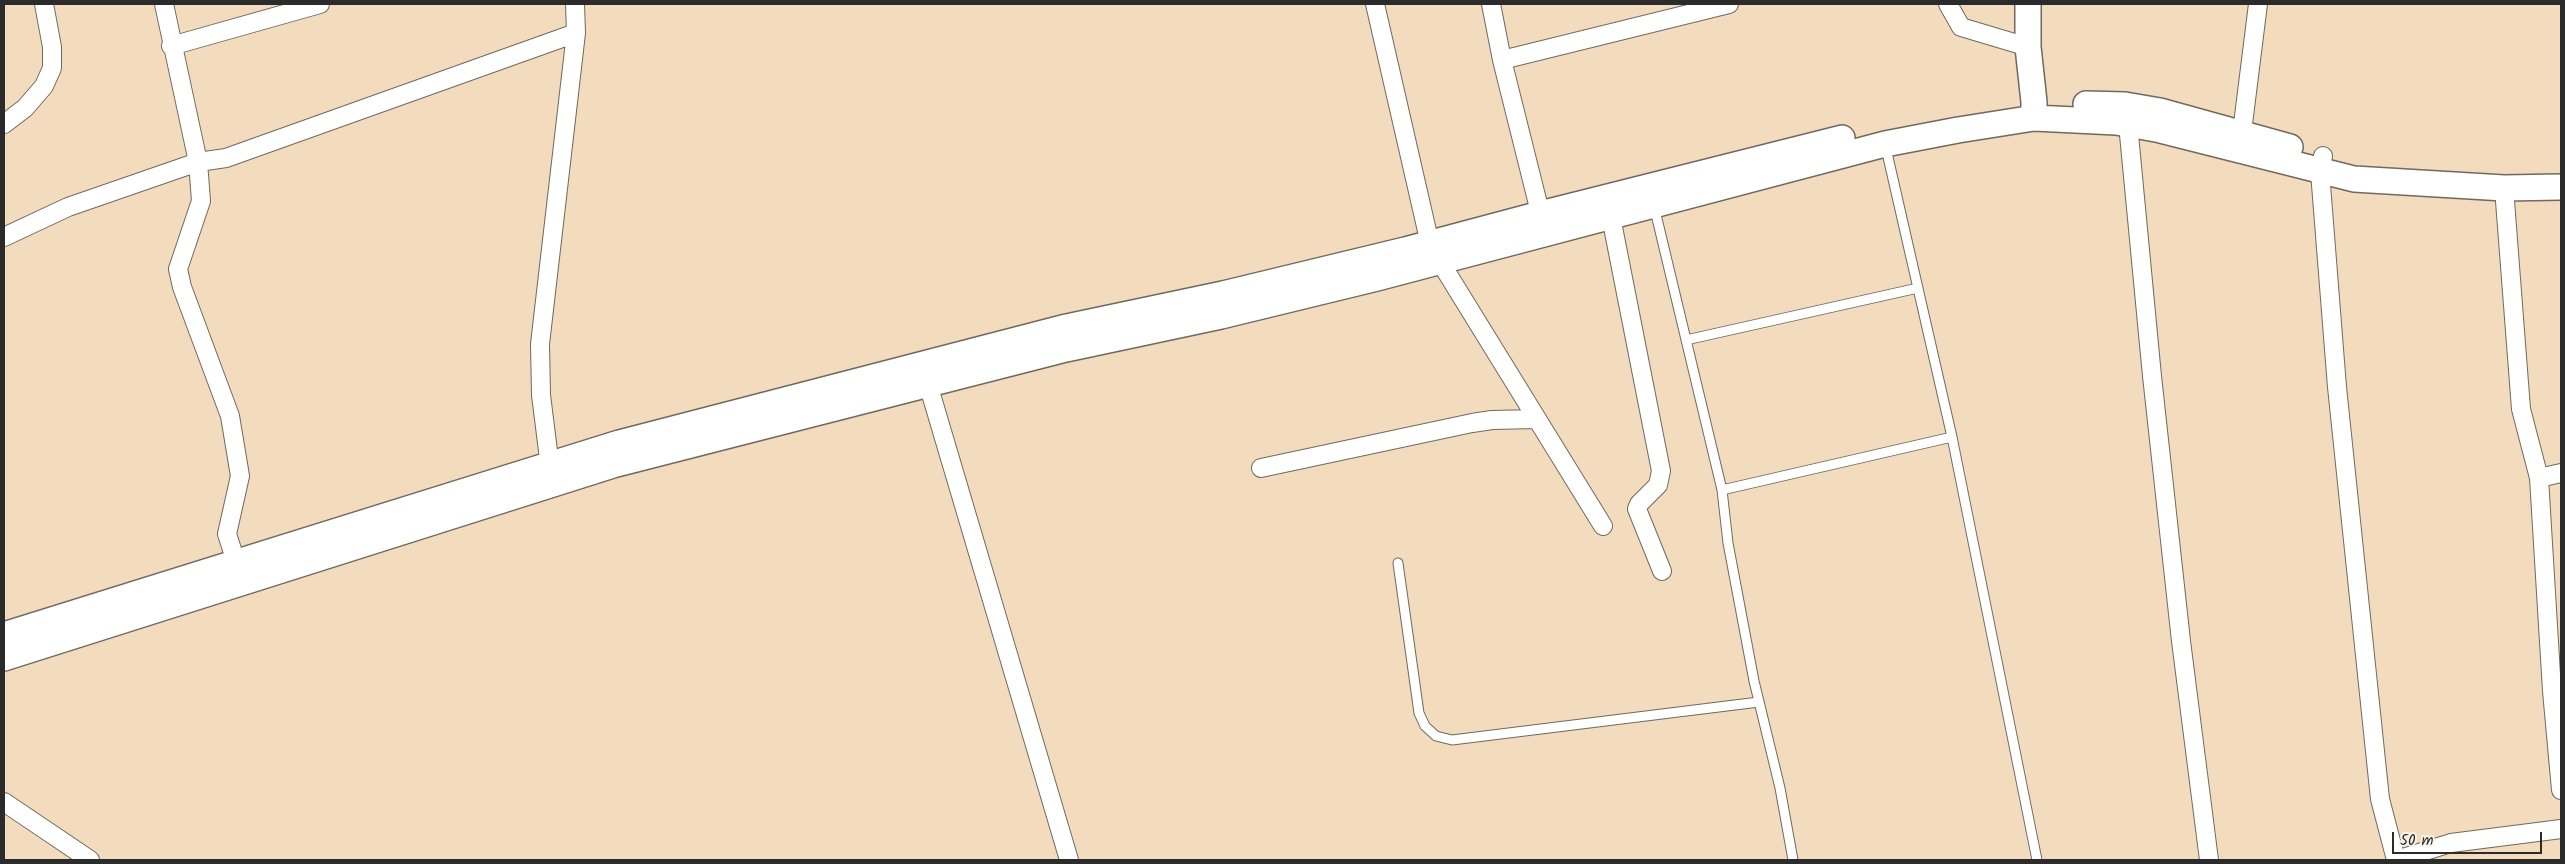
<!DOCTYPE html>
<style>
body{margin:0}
#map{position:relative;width:2565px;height:864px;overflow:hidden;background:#f3dbbe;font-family:Kalam,sans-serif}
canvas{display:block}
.frame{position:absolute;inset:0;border:5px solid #2b2b2b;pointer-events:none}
.scale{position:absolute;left:2392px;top:832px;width:150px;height:22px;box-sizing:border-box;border:2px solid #2b2b2b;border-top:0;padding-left:6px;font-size:15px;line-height:18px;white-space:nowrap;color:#2b2b2b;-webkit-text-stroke:4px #f7f3e8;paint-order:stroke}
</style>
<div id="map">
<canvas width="2565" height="864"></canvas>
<div class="frame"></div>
<div class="scale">50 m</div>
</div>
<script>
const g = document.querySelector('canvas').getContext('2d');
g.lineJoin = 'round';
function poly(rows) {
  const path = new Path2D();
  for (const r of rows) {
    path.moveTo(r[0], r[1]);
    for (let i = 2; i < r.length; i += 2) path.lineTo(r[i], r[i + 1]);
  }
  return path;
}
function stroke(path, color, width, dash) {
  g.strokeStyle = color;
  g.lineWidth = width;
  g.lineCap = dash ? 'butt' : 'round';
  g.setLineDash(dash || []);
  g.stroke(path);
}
const service = poly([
 [1885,144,1952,437,2037,860],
 [1654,206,1722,490],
 [1686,340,1918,288],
 [1398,563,1419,713,1425,726,1436,736,1452,740,1759,702],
 [1793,860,1780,788,1754,681,1728,543,1722,490,1952,437]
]);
const minor = poly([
 [164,4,198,162,226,158,576,33],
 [1375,4,1430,244],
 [1491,4,1502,60,1543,224],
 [1948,4,1961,27,2028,47],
 [171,46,320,4],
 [1502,60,1729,4],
 [4,124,25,108,44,86,52,68,52,47,44,4],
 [2128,124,2152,376,2181,641,2209,860],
 [2242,132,2258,4],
 [2323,156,2320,172,2337,387,2380,799,2396,860],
 [2504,188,2521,409,2539,478,2552,691,2561,790],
 [1611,217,1661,471,1658,485,1639,504,1637,509,1662,571],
 [4,237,68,207,198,162,201,201,178,269,182,287,230,416,240,476,227,534,236,562],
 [1439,260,1603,526],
 [925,374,1069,860],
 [1261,468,1472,423,1492,420,1536,419],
 [551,475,541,395,540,344,576,33,575,4],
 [2539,478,2561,473],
 [4,802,90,860],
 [2396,860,2451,843,2561,829]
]);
const secondary = poly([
 [2028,4,2028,47,2034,102,2034,118],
 [2086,104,2125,105,2160,111,2290,147],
 [4,635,619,443,1062,328,1223,294,1405,250,1540,214,1842,138],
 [4,658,613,465,1066,349,1221,316,1377,278,1885,144,1958,130,2034,118,2116,122,2156,129,2354,179,2504,188,2561,187]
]);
stroke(service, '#71695e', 11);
stroke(minor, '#71695e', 20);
stroke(secondary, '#71695e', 28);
stroke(service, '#fff', 9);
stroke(minor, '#fff', 18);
stroke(secondary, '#fff', 25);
</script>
